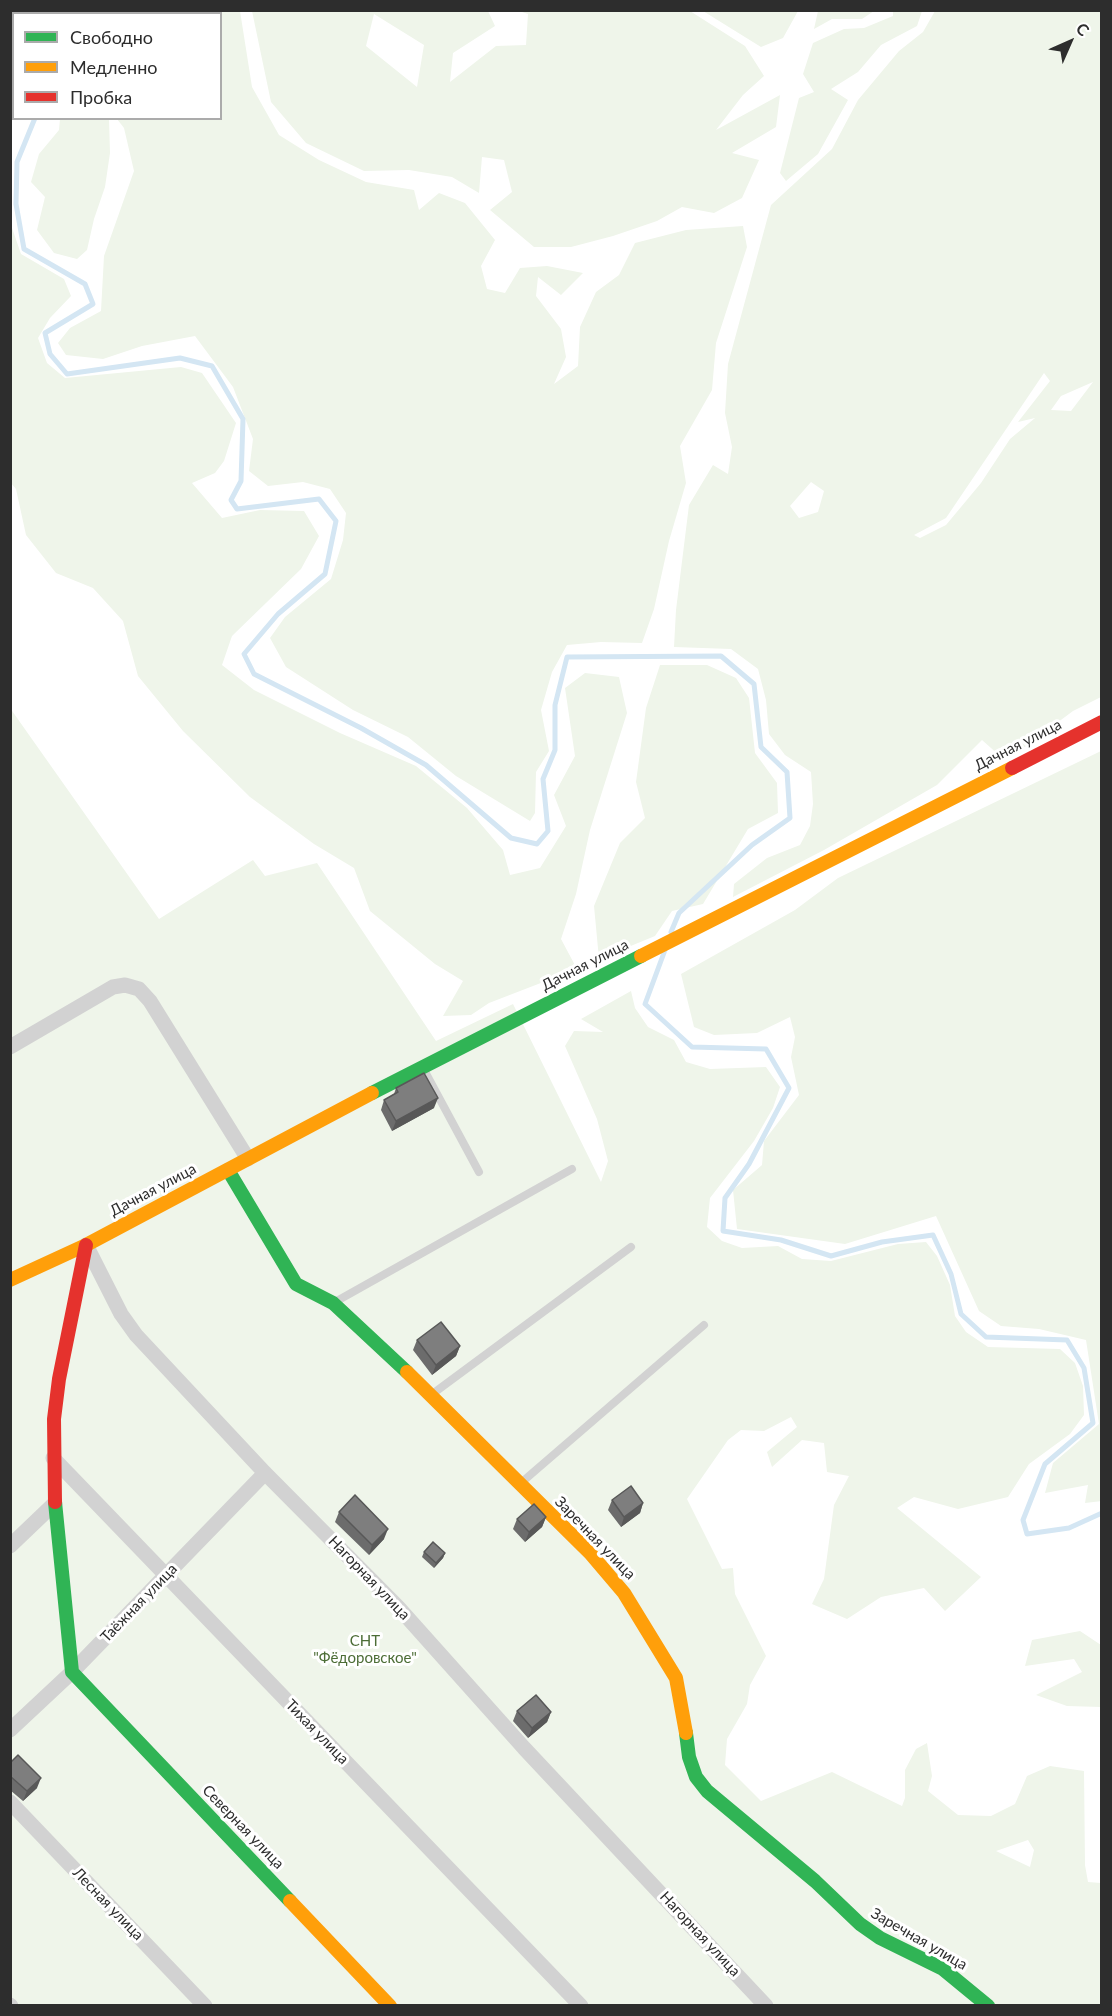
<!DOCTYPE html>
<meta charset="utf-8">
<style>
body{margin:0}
#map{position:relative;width:1112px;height:2016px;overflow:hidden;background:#fff;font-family:Lato,sans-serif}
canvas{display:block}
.frame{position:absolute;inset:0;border:12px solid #2d2d2d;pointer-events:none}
.legend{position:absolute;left:12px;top:12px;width:210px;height:108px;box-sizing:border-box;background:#fff;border:2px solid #ababab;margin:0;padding:8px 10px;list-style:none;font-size:18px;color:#2d2d2d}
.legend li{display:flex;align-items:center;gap:12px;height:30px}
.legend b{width:30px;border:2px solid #ababab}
.north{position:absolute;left:1040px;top:12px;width:60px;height:60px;-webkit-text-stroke:4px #fff;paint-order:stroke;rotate:45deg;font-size:16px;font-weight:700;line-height:24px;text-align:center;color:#2d2d2d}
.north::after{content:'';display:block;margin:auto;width:21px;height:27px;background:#2d2d2d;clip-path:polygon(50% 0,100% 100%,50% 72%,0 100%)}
</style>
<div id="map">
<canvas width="1112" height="2016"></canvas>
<div class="frame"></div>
<ul class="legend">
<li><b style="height:8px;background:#30b455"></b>Свободно</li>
<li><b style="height:8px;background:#ff9f0a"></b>Медленно</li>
<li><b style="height:8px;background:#e5322d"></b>Пробка</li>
</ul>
<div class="north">С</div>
</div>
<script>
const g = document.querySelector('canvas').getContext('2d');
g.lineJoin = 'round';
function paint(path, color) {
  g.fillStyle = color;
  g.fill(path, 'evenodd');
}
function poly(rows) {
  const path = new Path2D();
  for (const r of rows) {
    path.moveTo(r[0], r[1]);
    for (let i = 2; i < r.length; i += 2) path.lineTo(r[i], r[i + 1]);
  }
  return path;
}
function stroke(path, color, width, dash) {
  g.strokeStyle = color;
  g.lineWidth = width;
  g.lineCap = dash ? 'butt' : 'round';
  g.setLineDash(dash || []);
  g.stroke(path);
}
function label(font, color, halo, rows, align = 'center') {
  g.font = font + ' Lato,sans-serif';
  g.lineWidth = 6;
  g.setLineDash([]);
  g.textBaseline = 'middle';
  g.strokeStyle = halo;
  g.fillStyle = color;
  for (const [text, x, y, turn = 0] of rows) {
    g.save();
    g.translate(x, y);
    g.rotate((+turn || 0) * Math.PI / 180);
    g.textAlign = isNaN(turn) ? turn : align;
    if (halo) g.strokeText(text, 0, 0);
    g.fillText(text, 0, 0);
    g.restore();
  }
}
const green = poly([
 [11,10,240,11,252,87,279,135,319,160,366,182,414,190,419,210,439,193,465,203,495,240,481,266,487,289,505,293,520,268,547,266,583,273,561,295,538,277,536,296,561,329,566,357,554,384,578,366,580,327,596,292,619,275,635,243,686,230,743,226,747,247,716,343,712,390,680,446,686,483,669,541,654,609,642,643,601,642,567,645,552,672,541,710,549,751,536,772,535,813,530,821,456,776,408,737,353,710,286,667,270,638,285,617,331,579,343,540,346,513,330,489,303,482,268,486,249,471,253,439,233,387,195,336,142,346,103,359,66,355,58,343,70,328,101,311,104,256,134,171,124,128,117,119,220,118,220,14,14,14,14,90,11,92],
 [252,11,488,11,495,26,453,53,450,82,496,46,526,45,528,14,519,11,690,11,745,46,764,76,743,95,716,130,780,95,776,127,732,153,759,160,742,198,714,213,682,207,657,221,613,236,571,247,534,247,490,210,512,192,504,160,482,157,479,193,452,177,409,170,364,171,306,143,271,102],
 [374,14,424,45,417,87,366,46],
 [703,11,798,11,783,38,761,47],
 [818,11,818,10,874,11,862,19,832,19,814,29],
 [893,11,922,11,917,26,881,45,858,72,831,89,848,100,818,154,786,181,780,173,799,98,814,92,803,74,813,43,844,29,864,28,893,16],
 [935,11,1101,11,1101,697,1073,711,1018,752,1000,756,982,740,937,785,824,850,733,897,734,884,767,858,800,845,810,826,813,804,811,772,785,755,769,734,766,700,758,669,731,649,674,647,676,610,689,505,713,465,728,474,732,447,725,413,728,364,771,205,832,149,858,100,899,51,923,32],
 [1044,373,1050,381,1018,422,1035,418,1010,439,981,483,946,525,920,538,914,535,946,518],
 [1093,382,1071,411,1051,410,1061,396],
 [811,482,824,491,818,512,799,518,790,506],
 [60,119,109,119,110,153,105,187,94,219,87,250,77,259,54,253,37,230,45,197,31,182,39,154,59,130],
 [11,225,21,254,64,279,71,296,50,318,38,338,47,363,65,378,181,367,202,373,236,423,224,461,215,473,192,483,222,518,260,510,304,511,319,536,301,569,232,636,222,665,254,690,340,733,416,766,467,808,503,850,510,875,540,868,566,826,554,795,575,756,565,688,585,673,619,677,627,713,590,830,576,894,561,939,577,969,489,1003,471,1015,443,1016,463,981,435,964,370,911,354,868,314,844,250,797,183,731,138,676,123,621,93,588,56,573,26,535,16,489,10,482],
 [660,665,707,665,736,678,749,698,755,753,777,783,778,813,748,829,703,904,672,911,655,936,599,959,594,906,620,843,645,818,636,782,646,708],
 [10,708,159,919,253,860,265,876,317,863,436,1041,513,1004,601,1182,608,1161,597,1119,565,1046,574,1031,603,1032,581,1019,631,991,635,1008,648,1027,674,1040,686,1062,710,1069,766,1067,780,1087,773,1108,754,1141,710,1198,707,1227,722,1241,742,1248,778,1246,802,1259,831,1261,898,1244,926,1242,937,1256,950,1285,955,1316,966,1332,988,1347,1060,1349,1075,1363,1083,1386,1084,1415,1070,1434,1029,1464,1008,1497,958,1509,914,1497,897,1508,981,1577,945,1611,924,1588,881,1597,847,1619,812,1604,824,1579,834,1505,849,1476,827,1472,824,1443,802,1440,772,1467,767,1452,797,1427,791,1417,764,1431,741,1430,728,1440,687,1499,722,1569,733,1568,735,1594,766,1656,750,1685,747,1704,727,1739,725,1765,761,1801,832,1772,902,1806,905,1798,905,1770,916,1749,927,1743,932,1776,928,1791,958,1815,991,1816,1015,1804,1027,1776,1050,1766,1084,1771,1085,1865,1088,1882,1101,1883,1101,2005,11,2005],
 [1028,1840,1034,1850,1030,1867,996,1851],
 [1101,751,1102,1501,1085,1503,1088,1485,1045,1493,1053,1463,1099,1424,1086,1340,1039,1329,1001,1326,979,1311,936,1216,845,1244,737,1229,733,1190,762,1165,764,1141,799,1095,791,1057,795,1037,790,1017,757,1033,714,1035,694,1027,681,974,795,910,838,878],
 [1080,1631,1101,1645,1101,1707,1067,1706,1036,1695,1082,1672,1074,1659,1025,1666,1032,1640]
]);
const stream = poly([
 [10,110,14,109],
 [35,118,17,162,16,204,24,249,85,284,93,304,45,333,50,354,67,374,180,358,212,366,243,419,241,481,231,500,237,509,319,499,336,521,325,574,278,614,244,654,254,674,361,728,426,765,511,838,537,844,548,831,543,779,555,750,555,705,567,657,721,656,754,684,761,747,787,772,790,818,752,845,679,913,671,932],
 [665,950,645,1004,692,1047,766,1049,789,1088,749,1164,725,1198,723,1231,781,1240,831,1256,882,1242,933,1235,951,1274,961,1314,986,1337,1067,1340,1084,1368,1093,1423,1045,1464,1023,1520,1027,1534,1069,1528,1102,1513]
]);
const lane = poly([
 [423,1068,479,1172],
 [335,1302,572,1169],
 [431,1395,631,1247],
 [522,1482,704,1325]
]);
const street = poly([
 [10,1047,113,987,125,985,139,989,150,1001,248,1159],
 [86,1245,121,1314,136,1335,265,1473,398,1607,524,1748,766,2006],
 [53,1458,581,2006],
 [10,1546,55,1503],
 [10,1730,72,1672,265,1473],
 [10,1802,205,2006],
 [10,2005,11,2006]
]);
const fast = poly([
 [372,1093,641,956],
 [228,1170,296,1284,333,1303,407,1372],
 [55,1502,72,1672,290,1901],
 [686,1733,689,1757,696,1777,707,1791,815,1881,860,1924,880,1938,943,1969,988,2006]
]);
const slow = poly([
 [641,956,1012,768],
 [10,1280,86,1245,372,1093],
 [407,1372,590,1553,624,1593,676,1678,686,1733],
 [290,1901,390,2006]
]);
const jam = poly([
 [1012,768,1102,722],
 [55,1502,54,1419,59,1379,86,1245]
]);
const wall = poly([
 [396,1088,434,1108,392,1131,381,1110,384,1100,394,1094],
 [417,1340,460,1346,456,1356,432,1375,413,1350],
 [612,1500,643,1503,640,1513,621,1527,608,1510],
 [339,1512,384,1539,369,1555,335,1522],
 [546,1517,542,1527,525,1542,513,1529,517,1519],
 [424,1552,445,1553,443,1558,434,1568,422,1557],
 [517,1711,551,1712,547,1722,528,1738,513,1721],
 [10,1763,37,1788,23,1801,10,1790]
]);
const shadedWall = poly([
 [438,1098,434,1108,392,1131,396,1121],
 [460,1346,456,1356,432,1375,436,1365],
 [643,1503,640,1513,621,1527,624,1517],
 [546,1517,542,1527,525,1542,529,1532],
 [388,1529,384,1539,369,1555,372,1545],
 [445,1553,443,1558,434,1568,436,1563],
 [551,1712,547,1722,528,1738,532,1728],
 [41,1778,37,1788,23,1801,27,1791]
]);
const building = poly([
 [424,1073,438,1098,396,1121,384,1100,398,1092,396,1088,424,1073],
 [441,1322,460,1346,436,1365,417,1340,441,1322],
 [631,1486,643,1503,624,1517,612,1500,631,1486],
 [355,1495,388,1529,372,1545,339,1512,355,1495],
 [534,1504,546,1517,529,1532,517,1519,534,1504],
 [433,1542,445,1553,436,1563,424,1552,433,1542],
 [536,1695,551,1712,532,1728,517,1711,536,1695],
 [18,1755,41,1778,27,1791,10,1776,10,1763,18,1755]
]);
const streetNames = [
 ["Дачная улица",1018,745,-27],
 ["Дачная улица",585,965,-27],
 ["Дачная улица",153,1190,-28],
 ["Заречная улица",595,1538,46],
 ["Нагорная улица",369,1578,46],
 ["Таёжная улица",139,1603,-46],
 ["Тихая улица",317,1732,46],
 ["Северная улица",243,1827,46],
 ["Лесная улица",108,1904,46],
 ["Нагорная улица",700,1934,47],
 ["Заречная улица",919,1939,30]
];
const parkNames = [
 ["СНТ",365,1641],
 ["\"Фёдоровское\"",365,1658]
];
paint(green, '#eff5ea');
stroke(stream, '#d4e6f3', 5);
stroke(lane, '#d2d2d2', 8);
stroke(street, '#d2d2d2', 15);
stroke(fast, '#30b455', 14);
stroke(slow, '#ff9f0a', 14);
stroke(jam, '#e5322d', 14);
paint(wall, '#6c6c6c');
paint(shadedWall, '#585858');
paint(building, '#7e7e7e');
stroke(building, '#585858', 1.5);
label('15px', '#2d2d2d', '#fff', streetNames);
label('15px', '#4c6d36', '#fff', parkNames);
</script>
